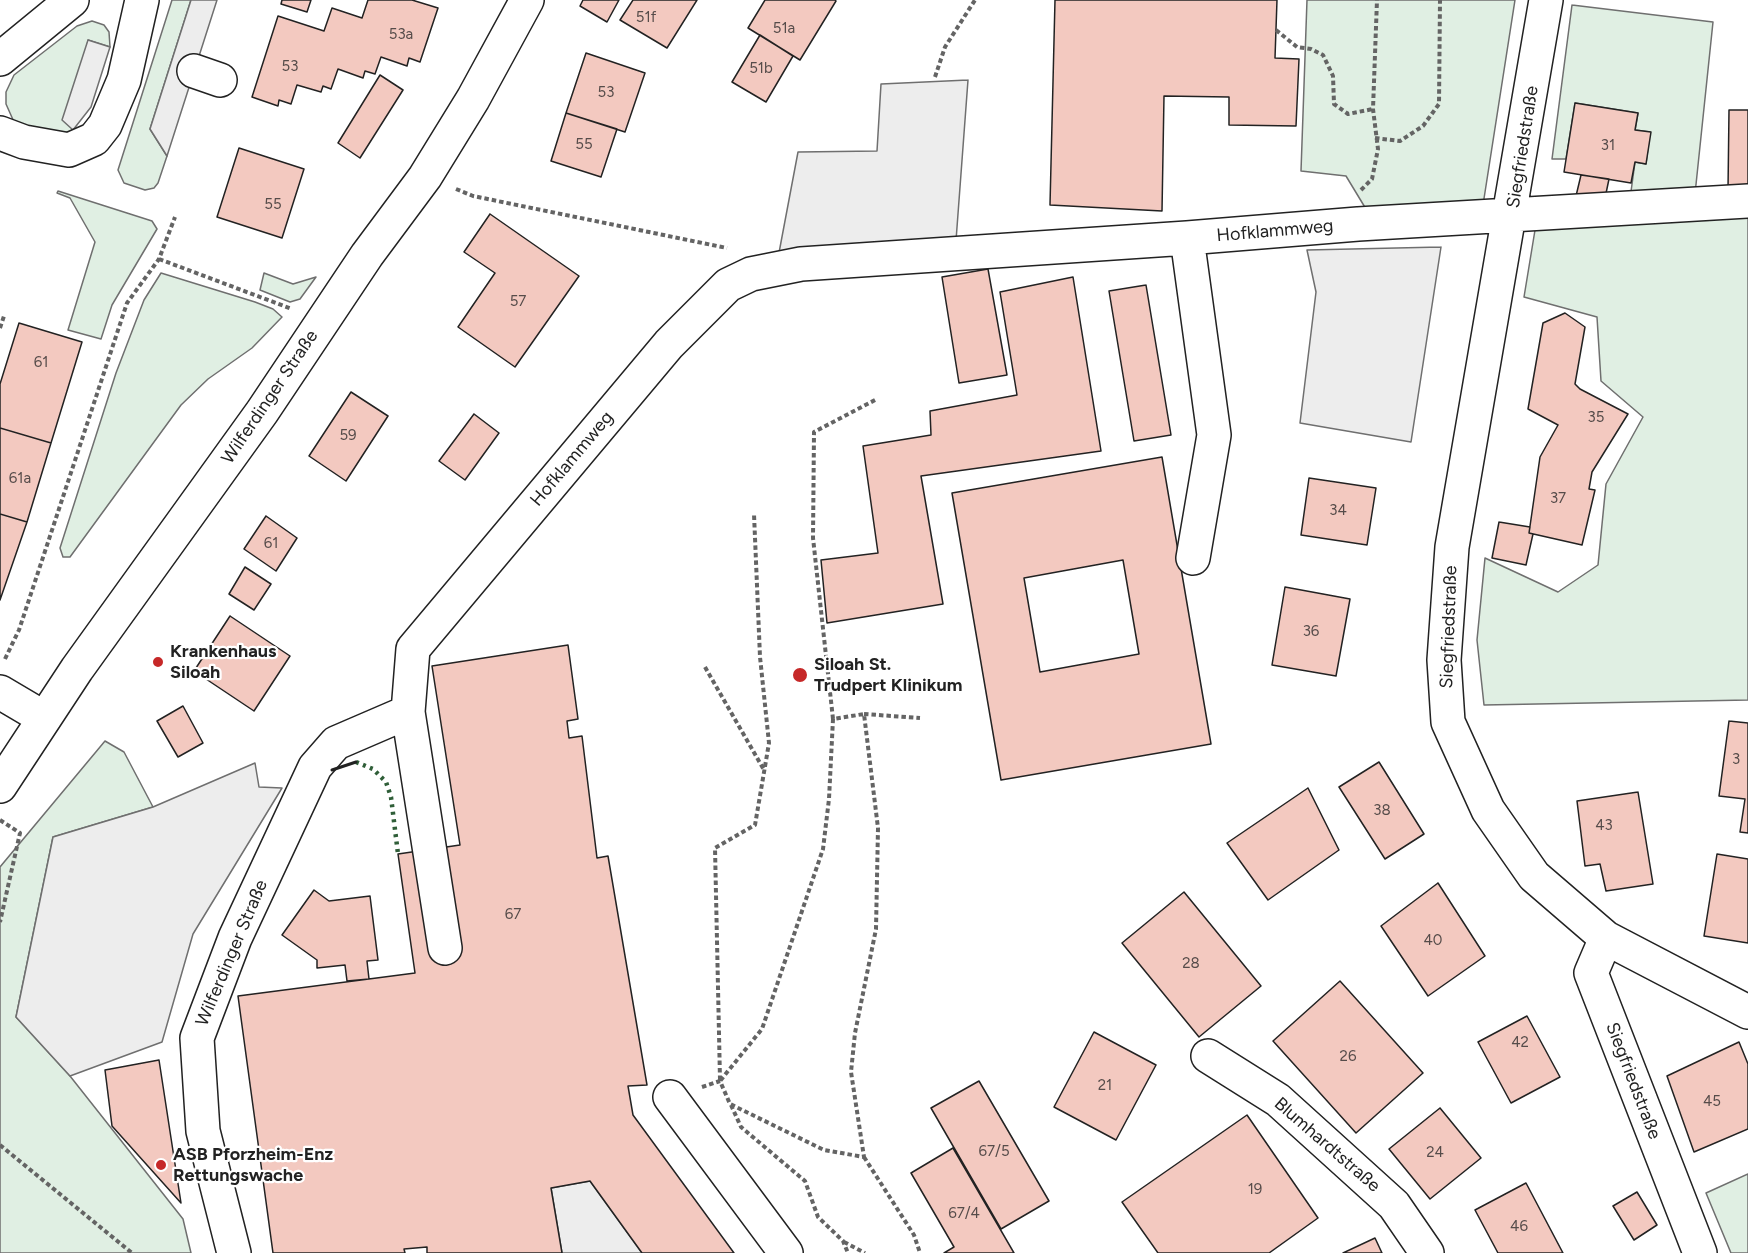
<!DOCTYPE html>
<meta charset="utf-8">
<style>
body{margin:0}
canvas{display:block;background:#fff}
</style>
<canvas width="1748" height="1253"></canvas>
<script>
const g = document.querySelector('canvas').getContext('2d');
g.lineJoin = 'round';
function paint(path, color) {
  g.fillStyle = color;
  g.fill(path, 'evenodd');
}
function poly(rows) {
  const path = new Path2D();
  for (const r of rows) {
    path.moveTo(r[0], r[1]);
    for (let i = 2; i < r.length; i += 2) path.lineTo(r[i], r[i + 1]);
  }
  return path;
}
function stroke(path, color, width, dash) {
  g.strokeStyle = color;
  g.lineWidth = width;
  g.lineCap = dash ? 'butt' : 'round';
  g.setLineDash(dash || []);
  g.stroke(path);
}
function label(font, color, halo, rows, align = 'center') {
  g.font = font + ' Figtree,sans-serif';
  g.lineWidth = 4.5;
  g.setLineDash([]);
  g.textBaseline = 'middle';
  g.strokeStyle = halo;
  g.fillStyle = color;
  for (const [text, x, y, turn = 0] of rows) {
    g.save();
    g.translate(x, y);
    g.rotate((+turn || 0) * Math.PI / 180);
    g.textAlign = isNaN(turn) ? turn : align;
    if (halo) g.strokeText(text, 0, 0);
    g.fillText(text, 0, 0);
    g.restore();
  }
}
const green = poly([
 [172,0,191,0,150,129,167,156,158,183,154,188,145,190,124,183,118,170,172,0],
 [1307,0,1515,0,1483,205,1369,214,1346,176,1301,171,1307,0],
 [1572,5,1713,22,1695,194,1630,199,1635,162,1646,164,1650,132,1635,130,1638,113,1575,103,1566,159,1552,159,1572,5],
 [92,21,104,25,109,32,110,47,88,40,73,130,63,136,14,122,6,104,6,92,14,75,77,26,92,21],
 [58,191,152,221,157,229,112,305,101,339,68,330,95,242,70,198,57,193,58,191],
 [1748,210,1748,700,1484,705,1477,640,1485,558,1558,592,1598,565,1606,484,1643,417,1601,381,1597,317,1524,297,1536,224,1748,210],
 [161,273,255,302,273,309,282,317,252,348,208,379,181,405,70,557,63,557,60,548,116,373,144,300,161,273],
 [264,273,293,284,316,277,300,299,290,302,260,290,264,273],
 [105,741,124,752,153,807,53,837,16,1017,70,1076,183,1219,191,1253,0,1253,0,867,105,741],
 [1748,1174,1748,1253,1731,1253,1706,1193,1748,1174]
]);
const parking = poly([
 [191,0,217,0,167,156,150,129,191,0],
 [88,40,110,47,91,107,73,130,62,120,88,40],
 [968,80,955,254,778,258,798,152,877,151,881,84,968,80],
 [1441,247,1411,442,1300,423,1316,292,1307,250,1441,247],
 [255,763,259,787,282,788,193,934,162,1042,70,1076,16,1017,53,837,153,807,255,763],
 [590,1181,642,1253,562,1253,551,1188,590,1181]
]);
const building = poly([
 [282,0,311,0,307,12,281,4,282,0],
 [368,0,412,0,438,8,420,62,409,58,407,66,381,57,375,74,365,71,363,78,338,69,331,89,323,86,321,92,297,85,291,104,279,100,278,106,252,97,278,16,324,31,332,8,362,18,368,0],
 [583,0,619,0,607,22,580,6,583,0],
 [633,0,697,0,667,48,620,20,633,0],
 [765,0,835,0,836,1,800,60,748,28,765,0],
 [1055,0,1277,0,1275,58,1299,59,1296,126,1229,125,1229,97,1164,96,1162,211,1050,205,1055,0],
 [760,35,793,56,766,102,732,82,760,35],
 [586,53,645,73,625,132,566,113,586,53],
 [380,75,403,90,360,158,338,143,380,75],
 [1575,103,1638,113,1635,130,1651,132,1646,164,1635,162,1631,183,1564,172,1575,103],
 [1729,110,1748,110,1748,190,1728,190,1729,110],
 [566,113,617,129,601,177,551,161,566,113],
 [239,148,304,169,282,238,217,217,239,148],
 [1581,175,1609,179,1604,203,1576,196,1581,175],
 [490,214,579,276,515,367,458,327,495,273,464,252,490,214],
 [988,269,1007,375,959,383,942,277,988,269],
 [1073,277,1101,451,921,476,943,604,827,623,821,560,878,553,863,446,931,435,930,411,1017,395,1000,292,1073,277],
 [1146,285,1171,435,1134,441,1109,291,1146,285],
 [1565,313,1585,327,1575,384,1580,389,1628,414,1592,472,1589,489,1595,490,1582,545,1529,533,1540,457,1558,425,1528,409,1543,323,1565,313],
 [19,323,82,342,51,443,0,428,0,384,19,323],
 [351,392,388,416,346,481,309,456,351,392],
 [474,414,499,433,465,480,439,461,474,414],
 [0,428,51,443,27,522,0,514,0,428],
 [1162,457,1211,744,1001,780,952,493,1162,457],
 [1123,560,1139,654,1040,672,1024,578,1123,560],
 [1309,478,1376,488,1367,545,1301,535,1309,478],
 [0,514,27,522,0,600,0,514],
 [266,516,297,538,276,571,244,549,266,516],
 [1499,522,1530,527,1529,533,1533,534,1526,565,1492,558,1499,522],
 [245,567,271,584,254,610,229,594,245,567],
 [1285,587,1350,599,1336,676,1272,665,1285,587],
 [230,616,290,656,254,711,194,671,230,616],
 [568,645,578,719,567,721,569,738,582,736,597,858,608,856,647,1085,628,1086,633,1115,734,1253,642,1253,590,1181,551,1188,562,1253,427,1253,427,1247,404,1249,405,1253,273,1253,238,996,415,973,398,854,460,845,432,666,568,645],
 [183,706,203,743,178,757,157,721,183,706],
 [1729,721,1748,723,1748,833,1740,832,1745,799,1719,796,1729,721],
 [1379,762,1424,834,1385,859,1339,787,1379,762],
 [1308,788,1339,850,1268,900,1227,843,1308,788],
 [1638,792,1653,884,1606,891,1600,864,1585,866,1577,801,1638,792],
 [1717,854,1748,859,1748,943,1704,936,1717,854],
 [1438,883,1485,956,1428,996,1381,926,1438,883],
 [314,890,329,901,370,896,378,960,367,961,369,979,347,981,345,965,317,968,317,960,282,935,314,890],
 [1184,892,1261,986,1199,1037,1122,943,1184,892],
 [1340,981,1423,1073,1356,1133,1273,1041,1340,981],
 [1527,1016,1560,1077,1511,1103,1478,1042,1527,1016],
 [1094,1032,1156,1065,1116,1140,1054,1107,1094,1032],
 [1739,1042,1748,1064,1748,1129,1694,1152,1667,1076,1739,1042],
 [159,1060,181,1203,112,1126,105,1070,159,1060],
 [979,1081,1049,1201,1001,1229,931,1108,979,1081],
 [1440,1108,1481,1158,1430,1199,1389,1149,1440,1108],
 [1247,1115,1318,1218,1269,1253,1158,1253,1122,1202,1247,1115],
 [953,1148,1014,1253,944,1253,954,1247,911,1173,953,1148],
 [1526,1183,1563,1253,1498,1253,1475,1210,1526,1183],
 [1637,1192,1657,1225,1634,1240,1613,1206,1637,1192],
 [1375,1238,1382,1253,1343,1253,1375,1238]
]);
const path = poly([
 [1276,30,1297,47,1311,49,1323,55,1333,76,1334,104,1348,114,1373,109],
 [935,77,945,47,975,0],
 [1375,138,1400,141,1423,126,1439,104,1440,0],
 [456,189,473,196,727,248],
 [1361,190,1372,179,1378,149,1373,109,1377,0],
 [159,259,292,309],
 [0,328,4,316],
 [5,659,19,630,127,303,159,259,175,217],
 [705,667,764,770],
 [864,714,920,718],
 [833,719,813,538,814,432,877,399],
 [0,820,20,833,0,922],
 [720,1080,715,848,755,825,769,743,760,657,754,514],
 [702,1087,720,1081,730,1104,824,1150,864,1157,851,1072,855,1033,876,929,878,828,864,714,833,719,829,799,823,849,762,1029,720,1081],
 [731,1105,741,1127,805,1181,818,1217,843,1241,848,1253],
 [0,1145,132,1253],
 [864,1157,914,1235,920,1253],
 [844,1242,865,1253]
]);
const minor = poly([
 [1546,0,1452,547,1444,660,1448,722,1488,810,1534,876,1606,938,1748,1012],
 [0,59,72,0],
 [194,71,220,80],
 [0,133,24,142,69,150,94,139,105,125,124,80,142,0],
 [1187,238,1214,435,1193,558],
 [0,692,44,718],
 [408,712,413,649,669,344,728,285,751,274,801,264,1187,238,1358,224,1748,201],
 [1606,938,1591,973,1700,1253],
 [1208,1056,1278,1100,1394,1205,1427,1253],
 [670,1097,786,1253],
 [234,1253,203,1131,197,1038,235,938,315,767,336,743,408,712,445,948]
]);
const major = poly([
 [0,786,77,669,262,412,367,255,425,177,473,99,527,0]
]);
const hedge = poly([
 [356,762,373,769,386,782,391,797,398,854]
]);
const wall = poly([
 [332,770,356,762]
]);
const markers = [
 [158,662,6,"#c62828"],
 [800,675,8,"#c62828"],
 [161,1165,6,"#c62828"]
];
const numberNames = [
 ["51f",646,18],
 ["51a",784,29],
 ["53a",401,35],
 ["53",290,67],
 ["51b",761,69],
 ["53",606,93],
 ["55",584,145],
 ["31",1608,146],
 ["55",273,205],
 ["57",518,302],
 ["61",41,363],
 ["35",1596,418],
 ["59",348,436],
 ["61a",20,479],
 ["37",1558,499],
 ["34",1338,511],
 ["61",271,544],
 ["36",1311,632],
 ["3",1736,760],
 ["38",1382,811],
 ["43",1604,826],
 ["67",513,915],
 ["40",1433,941],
 ["28",1191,964],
 ["42",1520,1043],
 ["26",1348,1057],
 ["21",1105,1086],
 ["45",1712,1102],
 ["67/5",994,1152],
 ["24",1435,1153],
 ["19",1255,1190],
 ["67/4",964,1214],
 ["46",1519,1227]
];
const streetNames = [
 ["Siegfriedstraße",1523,147,-81],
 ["Hofklammweg",1275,231,-5],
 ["Wilferdinger Straße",270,397,-56],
 ["Hofklammweg",572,459,-50],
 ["Siegfriedstraße",1449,627,-88],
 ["Wilferdinger Straße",232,953,-67],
 ["Siegfriedstraße",1633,1081,69],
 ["Blumhardtstraße",1327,1145,41]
];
const poiNames = [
 ["Krankenhaus",170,652],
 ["Siloah",170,673],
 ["Siloah St.",814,665],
 ["Trudpert Klinikum",814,686],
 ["ASB Pforzheim-Enz",173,1155],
 ["Rettungswache",173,1176]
];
paint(green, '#e0efe3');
stroke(green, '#6f6f6f', 1.5);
paint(parking, '#ededed');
stroke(parking, '#6f6f6f', 1.5);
paint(building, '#f3c9c0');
stroke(building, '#222', 1.5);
stroke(minor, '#222', 36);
stroke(major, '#222', 36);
stroke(path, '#646464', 4, [4.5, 3]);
stroke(minor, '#fff', 33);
stroke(major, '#fff', 33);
stroke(hedge, '#2f5e38', 4.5, [3, 4.5]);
stroke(wall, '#222', 3);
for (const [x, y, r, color] of markers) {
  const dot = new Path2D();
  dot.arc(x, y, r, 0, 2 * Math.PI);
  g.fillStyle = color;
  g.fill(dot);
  stroke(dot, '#fff', 2);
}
label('15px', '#564c4a', null, numberNames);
label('18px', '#222', '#fff', streetNames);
label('bold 18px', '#222', '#fff', poiNames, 'left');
</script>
